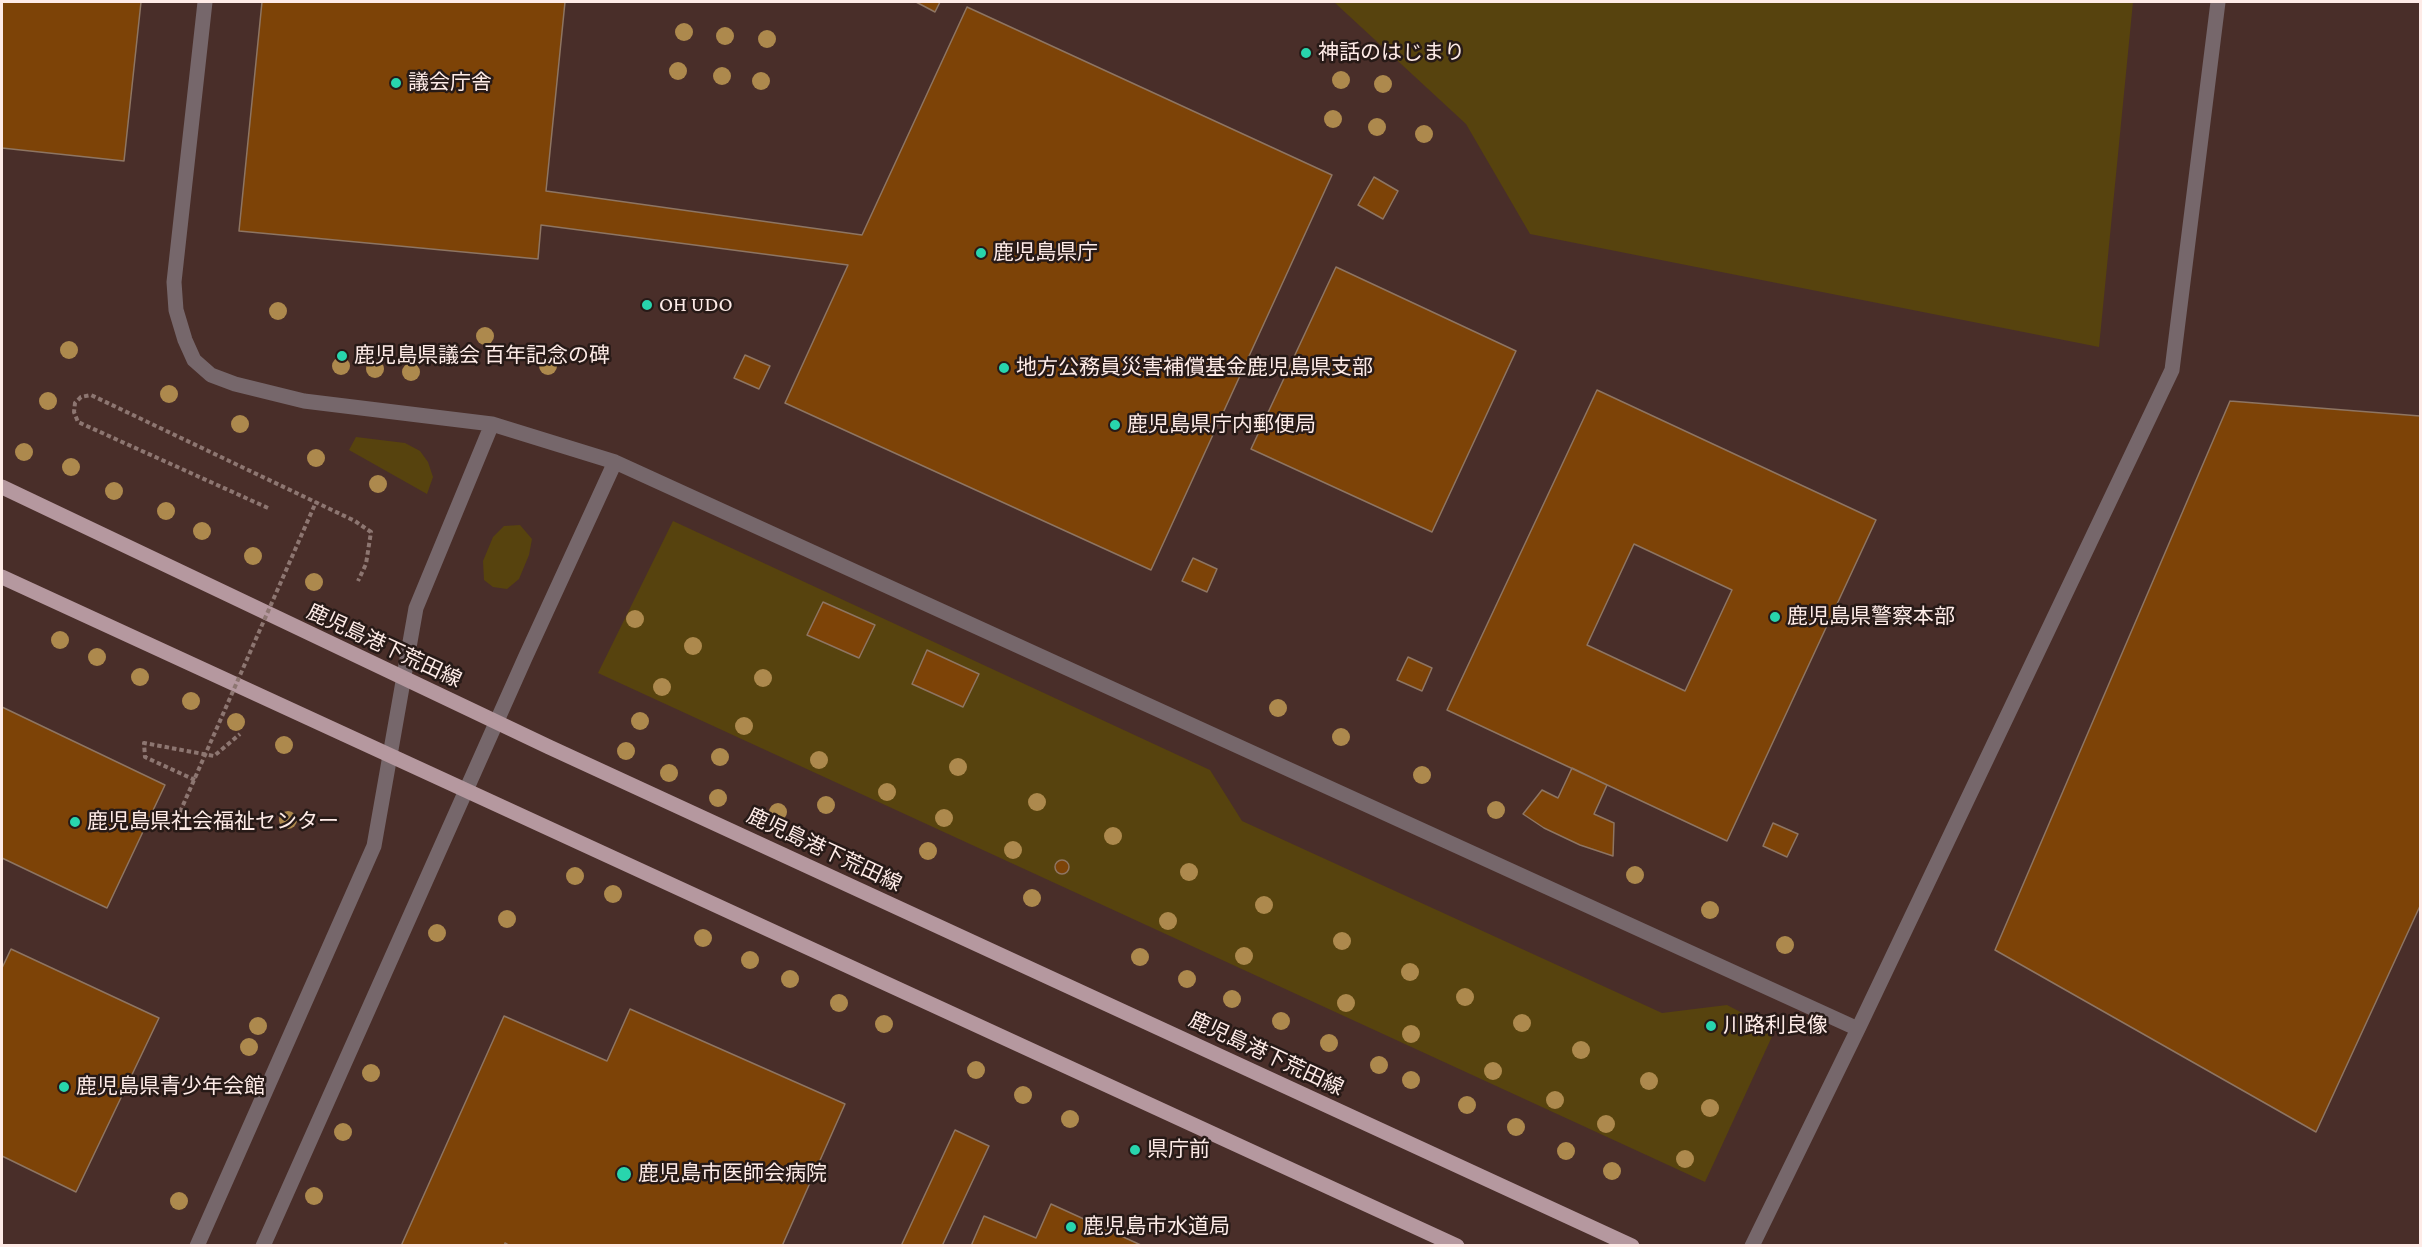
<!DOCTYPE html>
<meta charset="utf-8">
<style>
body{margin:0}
#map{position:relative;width:2422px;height:1247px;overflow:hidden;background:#492e29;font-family:"Crimson Pro",serif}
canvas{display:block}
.frame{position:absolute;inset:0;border:3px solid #feebe7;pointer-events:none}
</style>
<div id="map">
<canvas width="2422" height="1247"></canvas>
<div class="frame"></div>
</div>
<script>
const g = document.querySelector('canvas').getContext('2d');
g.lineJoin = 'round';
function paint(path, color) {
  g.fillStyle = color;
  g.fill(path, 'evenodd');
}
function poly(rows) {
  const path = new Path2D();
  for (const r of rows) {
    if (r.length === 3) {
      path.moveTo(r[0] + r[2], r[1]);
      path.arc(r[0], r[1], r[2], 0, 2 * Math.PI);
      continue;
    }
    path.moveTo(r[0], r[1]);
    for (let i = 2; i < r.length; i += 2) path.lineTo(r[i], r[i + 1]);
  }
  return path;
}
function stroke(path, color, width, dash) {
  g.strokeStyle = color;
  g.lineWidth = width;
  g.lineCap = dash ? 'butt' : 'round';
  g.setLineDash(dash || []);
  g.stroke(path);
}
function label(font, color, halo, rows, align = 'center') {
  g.font = font + ' "Crimson Pro","Noto Sans JP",serif';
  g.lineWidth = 5;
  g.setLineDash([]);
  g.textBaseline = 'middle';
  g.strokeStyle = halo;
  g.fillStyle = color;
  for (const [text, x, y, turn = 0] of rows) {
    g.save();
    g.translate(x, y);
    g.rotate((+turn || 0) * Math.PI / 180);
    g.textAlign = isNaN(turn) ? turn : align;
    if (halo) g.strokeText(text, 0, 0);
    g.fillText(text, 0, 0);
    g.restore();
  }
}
const green = poly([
 [1334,2,2133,2,2099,347,1530,234,1466,124],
 [356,437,405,443,420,451,428,462,433,477,427,494,349,450],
 [673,521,1210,770,1242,821,1662,1013,1727,1005,1775,1030,1705,1182,598,673],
 [520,525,532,539,529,555,519,579,507,589,493,587,484,580,483,561,493,537,504,526]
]);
const building = poly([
 [2,2,141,2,124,161,2,148,2,2],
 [262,2,565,2,546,191,862,235,967,7,1332,175,1151,570,785,403,848,265,541,225,538,259,239,231,262,2],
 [916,2,940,2,935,12,916,2],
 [1374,177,1398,191,1383,219,1358,205,1374,177],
 [1336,267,1516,351,1432,532,1251,449,1336,267],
 [745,355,770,366,759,389,734,378,745,355],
 [1597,390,1876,520,1727,841,1447,710,1597,390],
 [1634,544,1732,590,1685,691,1587,645,1634,544],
 [2230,401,2420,416,2420,906,2316,1132,1995,950,2230,401],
 [1193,558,1217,569,1207,592,1182,581,1193,558],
 [823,602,875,625,859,658,807,635,823,602],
 [927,650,979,674,963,707,912,684,927,650],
 [1408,657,1432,668,1422,691,1397,680,1408,657],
 [2,707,165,785,107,908,2,858,2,707],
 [1572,768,1607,785,1594,814,1614,823,1613,856,1580,845,1544,828,1523,814,1542,790,1558,798,1572,768],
 [1773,823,1798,834,1787,857,1763,846,1773,823],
 [1062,867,7],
 [11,949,159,1018,76,1192,2,1156,2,968,11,949],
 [630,1009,845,1104,782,1246,510,1246,505,1243,504,1246,401,1246,504,1016,607,1061,630,1009],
 [955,1130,989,1146,942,1246,901,1246,955,1130],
 [1051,1204,1143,1246,971,1246,984,1216,1036,1238,1051,1204]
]);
const path = poly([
 [268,508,78,422,74,412,75,403,81,397,91,395,355,521,371,532,366,564,358,581],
 [195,780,145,757,144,743,214,756,240,734]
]);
const minor = poly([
 [205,2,174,282,176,310,185,340,194,360,211,375,235,384,304,401,492,424,615,462,1858,1029],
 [197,1246,374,846,416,608,492,424],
 [263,1246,525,658,615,462],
 [1752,1246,1858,1029,2172,370,2218,2]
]);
const major = poly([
 [2,487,549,747,1632,1246],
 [2,577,1457,1246]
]);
const pathBridge = poly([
 [180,812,316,502]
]);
const trees = [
 [684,32],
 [725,36],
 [767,39],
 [678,71],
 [722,76],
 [1341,80],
 [761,81],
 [1383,84],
 [1333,119],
 [1377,127],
 [1424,134],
 [278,311],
 [485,336],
 [69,350],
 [341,366],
 [548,366],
 [375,369],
 [411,372],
 [169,394],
 [48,401],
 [240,424],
 [24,452],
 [316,458],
 [71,467],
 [378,484],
 [114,491],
 [166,511],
 [202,531],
 [253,556],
 [314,582],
 [635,619],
 [60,640],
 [693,646],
 [97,657],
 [140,677],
 [763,678],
 [662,687],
 [191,701],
 [1278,708],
 [640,721],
 [236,722],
 [744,726],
 [1341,737],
 [284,745],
 [626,751],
 [720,757],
 [819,760],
 [958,767],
 [669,773],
 [1422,775],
 [887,792],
 [718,798],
 [1037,802],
 [826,805],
 [1496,810],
 [778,812],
 [944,818],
 [288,820],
 [1113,836],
 [1013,850],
 [928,851],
 [1189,872],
 [1635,875],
 [575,876],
 [613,894],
 [1032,898],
 [1264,905],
 [1710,910],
 [507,919],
 [1168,921],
 [437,933],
 [703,938],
 [1342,941],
 [1785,945],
 [1244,956],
 [1140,957],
 [750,960],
 [1410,972],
 [790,979],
 [1187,979],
 [1465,997],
 [1232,999],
 [839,1003],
 [1346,1003],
 [1281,1021],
 [1522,1023],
 [884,1024],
 [258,1026],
 [1411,1034],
 [1329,1043],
 [249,1047],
 [1581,1050],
 [1379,1065],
 [976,1070],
 [1493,1071],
 [371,1073],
 [1411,1080],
 [1649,1081],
 [1023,1095],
 [1555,1100],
 [1467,1105],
 [1710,1108],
 [1070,1119],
 [1606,1124],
 [1516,1127],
 [343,1132],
 [1566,1151],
 [1685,1159],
 [1612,1171],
 [314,1196],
 [179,1201]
];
const markers = [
 [1306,53,6,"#28d5ad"],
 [396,83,6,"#28d5ad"],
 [981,253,6,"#28d5ad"],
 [647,305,6,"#28d5ad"],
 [342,356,6,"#28d5ad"],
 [1004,368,6,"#28d5ad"],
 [1115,425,6,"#28d5ad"],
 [1775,617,6,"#28d5ad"],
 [75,822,6,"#28d5ad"],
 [1711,1026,6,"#28d5ad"],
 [64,1087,6,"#28d5ad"],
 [1135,1150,6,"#28d5ad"],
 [624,1174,8,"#28d5ad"],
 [1071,1227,6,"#28d5ad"]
];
const poiNames = [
 ["神話のはじまり",1318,53],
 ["議会庁舎",408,83],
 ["鹿児島県庁",993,253],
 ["OH UDO",659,305],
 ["鹿児島県議会 百年記念の碑",354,356],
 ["地方公務員災害補償基金鹿児島県支部",1016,368],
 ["鹿児島県庁内郵便局",1127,425],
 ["鹿児島県警察本部",1787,617],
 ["鹿児島県社会福祉センター",87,822],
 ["川路利良像",1723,1026],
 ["鹿児島県青少年会館",76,1087],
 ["県庁前",1147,1150],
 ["鹿児島市医師会病院",638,1174],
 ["鹿児島市水道局",1083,1227]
];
const streetNames = [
 ["鹿児島港下荒田線",384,646,25],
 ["鹿児島港下荒田線",824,850,25],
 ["鹿児島港下荒田線",1266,1054,25]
];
paint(green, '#57430e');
paint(building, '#7d4307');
stroke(building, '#8e7562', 1.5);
stroke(path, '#8d7671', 4, [4.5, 3]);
stroke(minor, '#76676b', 15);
stroke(major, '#b5989f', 15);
stroke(pathBridge, '#8d7671', 4, [4.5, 3]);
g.fillStyle = '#ad894d';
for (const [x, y] of trees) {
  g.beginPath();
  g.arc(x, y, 9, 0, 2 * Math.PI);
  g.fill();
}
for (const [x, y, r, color] of markers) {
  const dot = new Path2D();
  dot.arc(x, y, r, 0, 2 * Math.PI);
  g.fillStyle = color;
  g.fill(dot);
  stroke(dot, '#271a17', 2);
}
label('21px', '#feebe7', '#271a17', poiNames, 'left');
label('21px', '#feebe7', '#271a17', streetNames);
</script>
